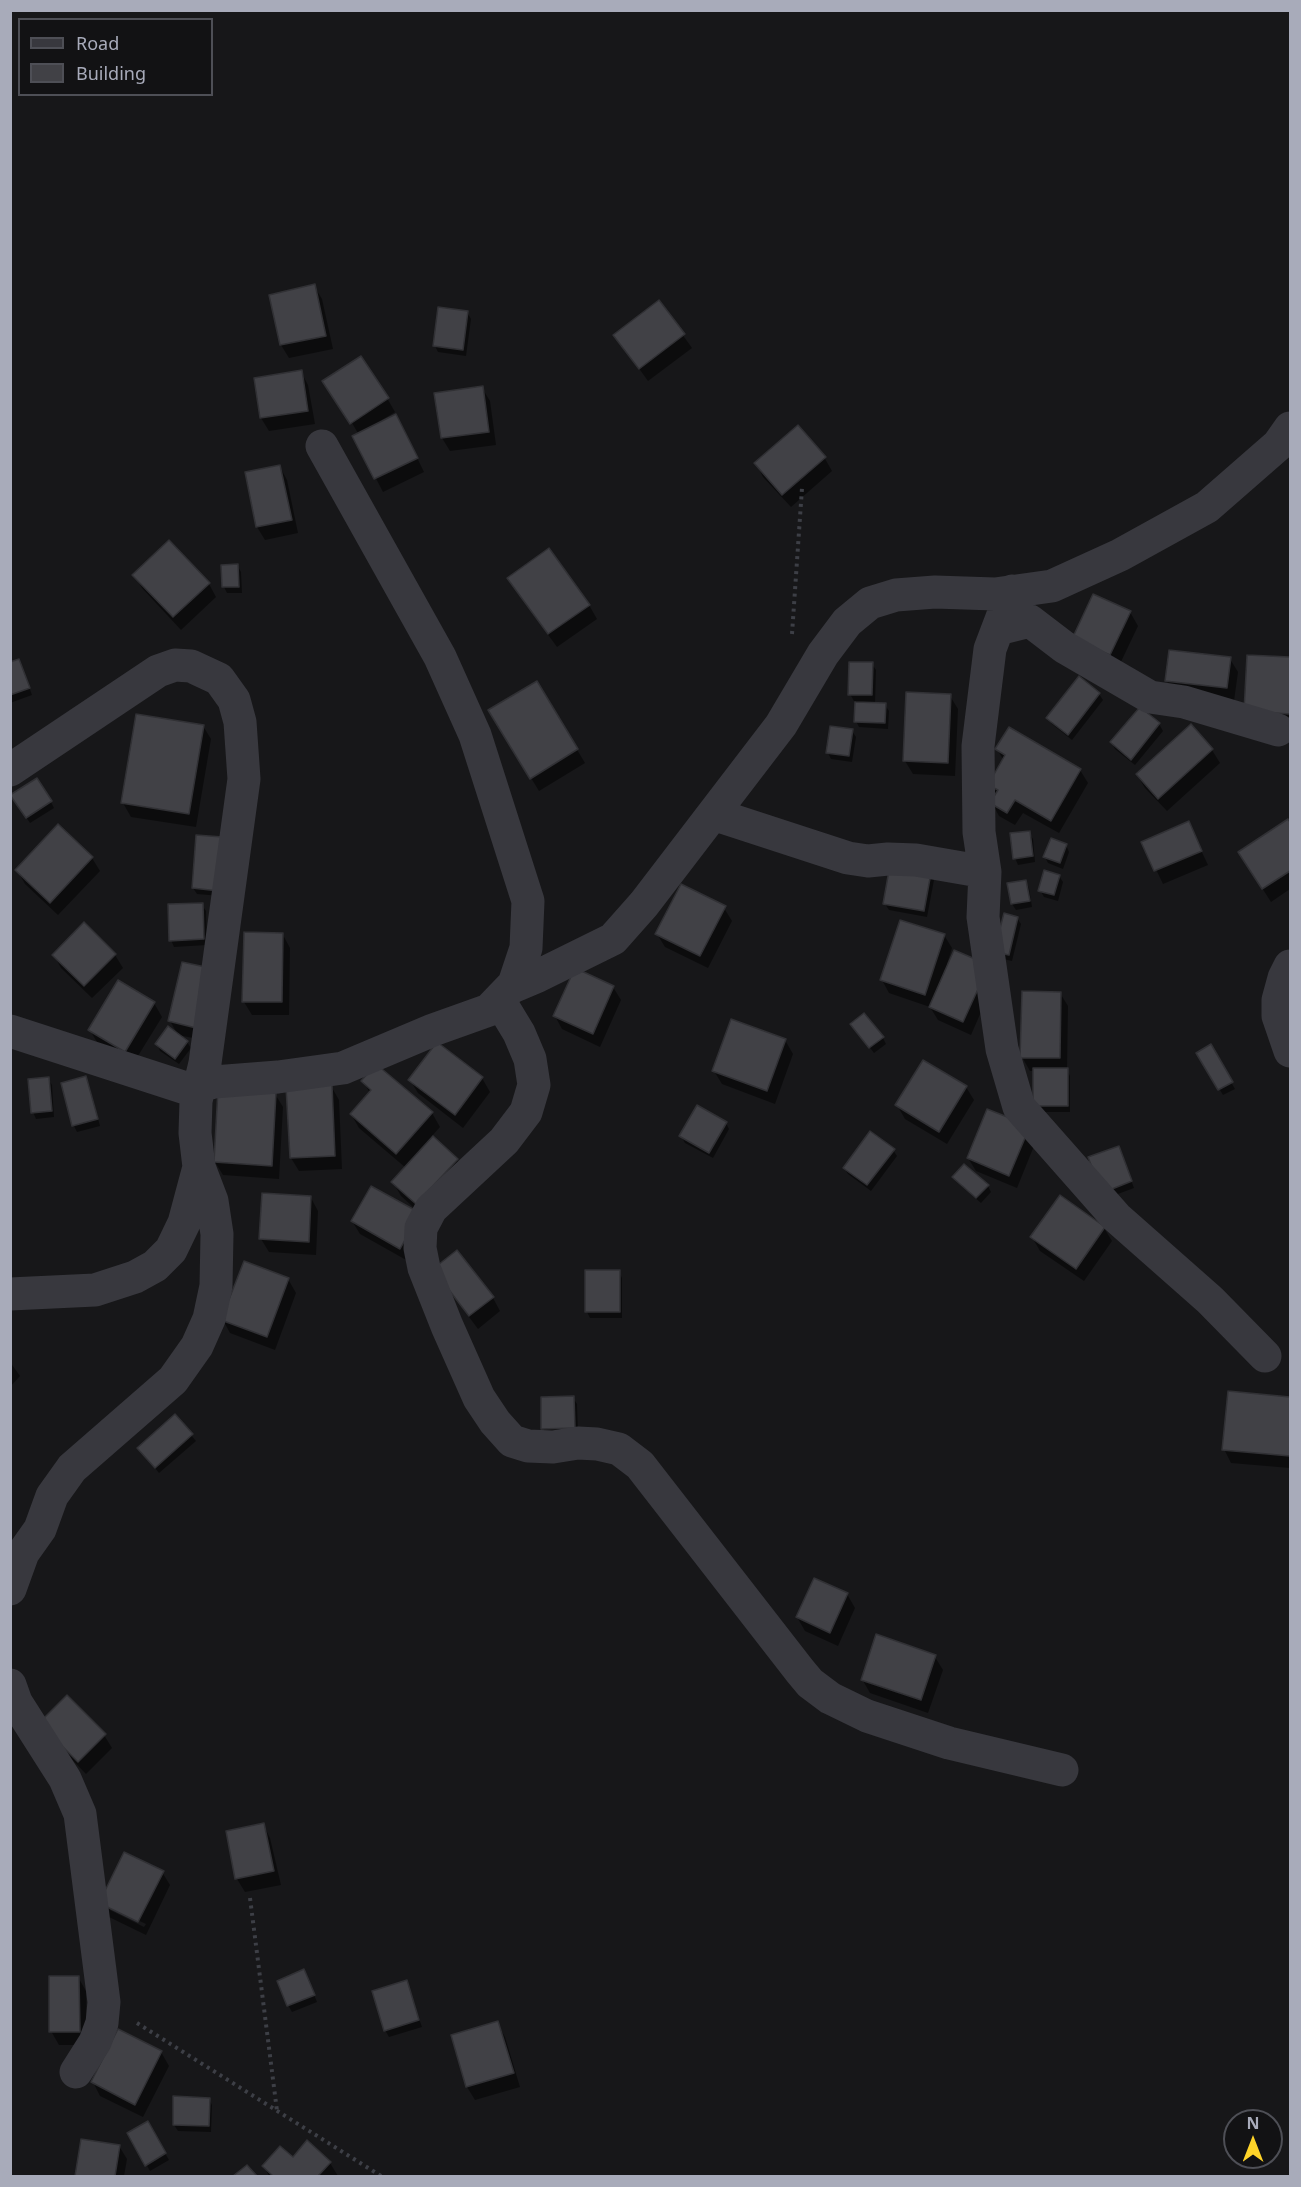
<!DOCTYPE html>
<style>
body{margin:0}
#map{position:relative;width:1301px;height:2187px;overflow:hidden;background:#171719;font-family:"Noto Sans",sans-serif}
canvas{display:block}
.frame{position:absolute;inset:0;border:12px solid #a8abba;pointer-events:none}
.legend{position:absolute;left:18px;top:18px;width:195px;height:78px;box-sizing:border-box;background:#121214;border:2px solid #4e4f56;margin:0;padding:8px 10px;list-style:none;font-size:18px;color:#a8abba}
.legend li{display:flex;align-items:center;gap:12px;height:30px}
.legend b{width:30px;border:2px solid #4e4f56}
.north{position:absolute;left:1223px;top:2109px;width:60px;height:60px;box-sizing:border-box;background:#121214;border:2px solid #4e4f56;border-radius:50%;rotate:0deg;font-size:16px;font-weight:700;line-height:24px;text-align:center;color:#a8abba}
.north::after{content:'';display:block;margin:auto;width:21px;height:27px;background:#ffd429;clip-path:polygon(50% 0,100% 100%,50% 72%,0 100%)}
</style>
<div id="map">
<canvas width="1301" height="2187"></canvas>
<div class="frame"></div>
<ul class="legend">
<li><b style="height:8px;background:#38383e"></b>Road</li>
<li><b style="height:16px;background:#414146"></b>Building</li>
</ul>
<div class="north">N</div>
</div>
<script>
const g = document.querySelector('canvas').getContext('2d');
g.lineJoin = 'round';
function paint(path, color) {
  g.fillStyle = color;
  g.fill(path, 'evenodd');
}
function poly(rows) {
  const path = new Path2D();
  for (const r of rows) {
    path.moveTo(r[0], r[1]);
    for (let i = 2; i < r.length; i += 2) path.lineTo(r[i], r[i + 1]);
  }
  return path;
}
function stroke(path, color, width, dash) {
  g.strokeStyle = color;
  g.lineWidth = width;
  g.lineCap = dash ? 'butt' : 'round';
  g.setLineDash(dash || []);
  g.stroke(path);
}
const shadow = poly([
 [314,286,322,299,333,349,289,358,281,345,271,296],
 [659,302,692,348,648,381,615,335],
 [467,312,471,319,466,356,438,352,435,346],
 [301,372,308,385,315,424,269,431,261,418,255,380],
 [482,388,490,401,496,445,450,451,442,438],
 [387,398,395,412,382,420,403,429,424,472,383,492,354,436,359,435,348,416],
 [824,457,832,471,791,507,763,477,756,463],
 [280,467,287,480,298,533,265,540,257,527],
 [237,565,241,572,242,593,227,593,224,587,223,566],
 [134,575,209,584,216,597,181,630,142,588],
 [517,592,589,605,597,619,557,647],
 [1130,612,1138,626,1118,668,1082,652],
 [1248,656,1290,658,1290,726,1253,724],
 [1230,659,1238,672,1234,701,1175,694,1167,681],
 [10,664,22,667,32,695,10,703],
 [872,664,876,670,875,704,885,705,889,711,888,729,859,727,856,721,856,701,854,701,850,694],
 [1079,678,1099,694,1103,700,1072,740,1052,724,1048,718],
 [537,683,585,763,539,791,490,711],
 [950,696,958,709,955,776,913,774,905,761],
 [1140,709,1159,724,1163,731,1135,765,1115,749,1112,743],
 [203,726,211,739,196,827,131,817,123,803],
 [852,731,856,737,852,762,831,759,828,753],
 [997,749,1080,770,1088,783,1059,833,1023,813,1015,825,999,816,992,803,996,796,990,785,1004,761],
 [1212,750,1220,763,1167,811,1145,788,1137,775],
 [16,802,51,802,54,808,30,823],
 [1288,821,1290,825,1290,889,1271,902,1248,866],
 [1188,823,1208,865,1163,884,1143,842],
 [1029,833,1033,839,1035,862,1018,865,1015,858],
 [197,837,221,896,197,894,193,888],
 [1066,845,1069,852,1063,869,1048,863,1045,857],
 [92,858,100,871,58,915,25,884,17,870],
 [930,874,934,880,927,917,889,910,885,904],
 [1059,876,1063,882,1058,901,1044,897,1040,890],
 [1025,881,1029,888,1032,907,1016,910,1012,904,1009,884],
 [202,905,206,911,207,945,174,947,171,940],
 [724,908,732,921,708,968,665,947,657,934],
 [1017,918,1021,924,1012,961,999,958],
 [283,935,290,948,289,1015,252,1015,244,1002],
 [944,935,952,948,947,964,995,980,971,1035,938,1020,930,1007,889,993,882,980],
 [54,955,115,955,123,968,92,998,61,968],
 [119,982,154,1003,162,1017,133,1064,98,1044,90,1030],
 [217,983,203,1040,178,1035,170,1021],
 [613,987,621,1000,600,1047,562,1029,555,1016],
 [1060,993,1068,1006,1067,1070,1070,1076,1070,1112,1038,1112,1035,1071,1030,1071,1022,1057],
 [852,1024,883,1038,886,1044,874,1053],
 [785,1040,793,1054,775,1104,722,1084,714,1071],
 [187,1042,191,1048,179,1064,160,1051,157,1044],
 [438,1044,482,1078,490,1092,463,1128,418,1093,410,1080],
 [1210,1046,1235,1089,1223,1095,1198,1053],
 [377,1066,432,1113,440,1127,431,1137,457,1160,464,1173,424,1217,401,1196,393,1182,406,1168,359,1128,351,1114,370,1093,363,1081],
 [48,1078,52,1085,54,1117,36,1119,33,1112],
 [86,1078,89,1084,100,1126,77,1132,74,1126,62,1084],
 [331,1086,339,1100,342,1169,299,1171,291,1158],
 [966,1087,974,1100,947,1144,905,1119,897,1105],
 [275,1094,283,1107,279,1179,223,1175,215,1162],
 [988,1111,1036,1141,1017,1188,976,1171,968,1158],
 [726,1123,729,1129,713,1158,685,1143,681,1136],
 [893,1150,897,1156,871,1191,848,1174,844,1168],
 [1121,1154,1134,1188,1107,1198],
 [954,1177,988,1186,991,1192,981,1203,958,1183],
 [311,1198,318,1211,316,1255,269,1252,261,1239],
 [419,1214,408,1261,360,1234,352,1221],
 [1104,1228,1112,1241,1084,1281,1040,1251,1032,1237],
 [457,1252,493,1298,500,1311,478,1329,443,1282],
 [619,1272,622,1278,622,1318,590,1318,587,1312],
 [288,1279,296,1293,275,1350,230,1333,223,1320],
 [10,1362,20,1376,10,1387],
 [1229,1392,1290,1398,1290,1468,1231,1463,1224,1449],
 [573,1398,577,1404,578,1434,546,1435,543,1428],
 [175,1416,196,1441,159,1473,139,1448],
 [847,1594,855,1608,838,1646,805,1631,797,1617],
 [935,1657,943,1670,928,1713,870,1693,862,1679],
 [104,1735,112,1748,86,1774,49,1736],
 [263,1824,270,1838,281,1885,245,1892,237,1879],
 [162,1872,170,1885,146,1935,109,1917,101,1903],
 [110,1907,146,1924,144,1927,110,1910],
 [78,1977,86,1991,87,2045,59,2045,51,2031],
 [307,1977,317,2002,292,2012,288,2005],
 [406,1982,422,2027,389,2037,385,2030],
 [497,2023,505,2037,520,2087,475,2100,467,2087,453,2036],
 [161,2052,169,2066,143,2117,100,2096,93,2082],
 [209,2099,212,2105,211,2132,178,2131,174,2125],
 [147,2123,169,2160,150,2171,129,2134],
 [82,2141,119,2146,127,2159,124,2176,77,2176],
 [293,2159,330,2163,338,2176,269,2176,264,2166]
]);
const building = poly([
 [315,284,326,336,280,345,269,295,315,284],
 [659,300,685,334,639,369,613,335,659,300],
 [438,307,468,311,463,350,433,346,438,307],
 [361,356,389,398,350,424,322,381,361,356],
 [302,370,308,411,260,418,254,378,302,370],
 [483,386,489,432,441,438,434,393,483,386],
 [396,414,418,458,374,479,352,436,396,414],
 [798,425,826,457,782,495,754,463,798,425],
 [280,465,292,520,256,527,245,472,280,465],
 [169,540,210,583,173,617,132,575,169,540],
 [549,548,590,605,548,634,507,578,549,548],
 [238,564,239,587,222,587,221,565,238,564],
 [1093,594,1131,611,1110,655,1072,639,1093,594],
 [1169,650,1231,657,1227,688,1165,681,1169,650],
 [1247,655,1290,657,1290,714,1244,711,1247,655],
 [19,659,30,688,10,695,10,662,19,659],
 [849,662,873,662,872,695,848,695,849,662],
 [1079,676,1100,693,1068,735,1046,718,1079,676],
 [537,681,578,749,530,779,488,710,537,681],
 [906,692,951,694,948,763,903,761,906,692],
 [855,702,886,703,885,723,854,722,855,702],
 [1140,707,1160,723,1131,760,1110,742,1140,707],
 [136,714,204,725,189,814,121,803,136,714],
 [1191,724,1213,749,1158,799,1136,774,1191,724],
 [830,726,853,729,849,756,826,753,830,726],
 [1009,727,1081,769,1051,821,1015,800,1007,813,990,803,998,790,988,785,1005,755,995,749,1009,727],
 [37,778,52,801,26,818,10,795,37,778],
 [1288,819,1290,822,1290,871,1262,889,1238,852,1288,819],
 [1189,821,1202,851,1154,871,1141,842,1189,821],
 [58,824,93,857,50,903,15,870,58,824],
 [1030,831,1033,856,1013,859,1010,833,1030,831],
 [196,835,223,837,219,891,192,888,196,835],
 [1051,838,1067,844,1060,863,1043,857,1051,838],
 [890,865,931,873,924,911,883,904,890,865],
 [1044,870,1060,875,1054,895,1038,891,1044,870],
 [1026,880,1030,901,1011,904,1007,883,1026,880],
 [681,884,726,906,700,956,655,934,681,884],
 [203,903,204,939,169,941,168,904,203,903],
 [1004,913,1018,917,1009,955,994,952,1004,913],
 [900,920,945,934,925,995,880,980,900,920],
 [84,922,116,954,84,986,52,955,84,922],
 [244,932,283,933,282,1002,242,1002,244,932],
 [954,950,989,965,963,1022,929,1007,954,950],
 [182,962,210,968,196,1028,168,1021,182,962],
 [575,968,614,986,593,1034,553,1016,575,968],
 [118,980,155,1002,125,1052,88,1030,118,980],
 [1022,991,1061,992,1060,1058,1020,1058,1022,991],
 [864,1013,884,1037,869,1048,850,1024,864,1013],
 [731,1019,786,1039,767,1091,712,1071,731,1019],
 [168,1026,188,1041,175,1059,155,1044,168,1026],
 [437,1042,483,1077,455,1115,408,1080,437,1042],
 [1211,1044,1233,1082,1218,1090,1196,1053,1211,1044],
 [923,1060,967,1086,939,1132,895,1105,923,1060],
 [376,1064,433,1112,396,1154,350,1114,371,1090,361,1081,376,1064],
 [1033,1068,1068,1068,1068,1106,1033,1106,1033,1068],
 [86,1076,98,1119,72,1126,61,1083,86,1076],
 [49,1077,52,1111,31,1113,28,1079,49,1077],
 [332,1085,335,1156,290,1158,286,1087,332,1085],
 [218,1089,276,1093,272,1166,214,1162,218,1089],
 [697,1105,727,1122,709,1153,679,1136,697,1105],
 [987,1109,1030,1126,1009,1176,967,1158,987,1109],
 [870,1131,895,1149,867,1185,843,1168,870,1131],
 [433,1136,458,1159,416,1204,391,1182,433,1136],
 [1119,1146,1132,1181,1102,1193,1088,1157,1119,1146],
 [964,1164,989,1185,976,1198,952,1177,964,1164],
 [371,1186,420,1213,400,1249,351,1221,371,1186],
 [262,1193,311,1196,309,1242,259,1239,262,1193],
 [1060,1195,1105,1227,1076,1269,1030,1237,1060,1195],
 [457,1250,494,1297,469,1316,433,1269,457,1250],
 [244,1261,289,1278,267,1337,221,1320,244,1261],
 [585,1270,620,1270,620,1312,585,1312,585,1270],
 [1228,1391,1290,1397,1290,1456,1222,1450,1228,1391],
 [574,1396,575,1428,541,1429,541,1397,574,1396],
 [175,1414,193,1434,155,1468,137,1448,175,1414],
 [814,1578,848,1593,830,1633,796,1617,814,1578],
 [876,1634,936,1655,921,1700,861,1680,876,1634],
 [67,1695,106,1734,78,1762,39,1723,67,1695],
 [264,1823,274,1871,235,1879,226,1831,264,1823],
 [124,1852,164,1871,138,1922,99,1903,124,1852],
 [304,1969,315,1995,287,2006,277,1981,304,1969],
 [49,1976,79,1976,80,2032,49,2032,49,1976],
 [407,1980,419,2020,384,2031,372,1991,407,1980],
 [498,2021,514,2073,466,2087,451,2035,498,2021],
 [118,2029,162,2051,135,2105,91,2082,118,2029],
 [173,2096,210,2098,209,2126,173,2125,173,2096],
 [148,2121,166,2153,145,2166,127,2133,148,2121],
 [81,2139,120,2145,115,2176,75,2176,81,2139],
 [307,2140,331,2162,318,2176,273,2176,262,2166,280,2146,293,2157,307,2140],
 [247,2165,257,2176,233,2176,247,2165]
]);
const path = poly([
 [792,634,802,488],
 [250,1898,277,2111],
 [137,2023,381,2176]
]);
const minor = poly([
 [1012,591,990,649,978,746,979,832,985,872,983,917,1002,1049,1019,1107,1116,1217,1210,1300,1265,1356],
 [998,629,1030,621,1064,647,1150,697,1184,702,1278,730],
 [10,770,158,671,175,665,191,666,219,679,234,700,240,722,244,779,205,1063,196,1101,195,1133,199,1167,212,1201,217,1234,216,1286,209,1319,197,1346,173,1380,72,1468,52,1496,40,1529,23,1553,10,1589],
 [713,814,848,858,868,861,888,859,916,860,985,872],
 [1290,966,1284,978,1278,1000,1278,1016,1290,1051],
 [512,987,538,976,613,939,644,904,781,725,823,654,847,622,870,603,896,595,935,592,995,594,1052,586,1120,555,1207,507,1278,445,1290,428],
 [499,1000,519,1033,530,1059,534,1085,526,1112,504,1141,431,1209,421,1228,420,1248,424,1268,447,1326,479,1398,495,1422,512,1441,528,1446,553,1447,578,1443,597,1444,619,1449,640,1465,800,1671,810,1683,830,1698,867,1716,949,1743,1062,1770],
 [10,1031,198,1092],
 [199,1086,214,1082,278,1077,343,1068,433,1030,489,1010,514,984,526,948,528,901,475,735,440,657,322,446],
 [10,1294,95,1290,135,1277,155,1266,171,1250,184,1223,199,1167],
 [10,1685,16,1702,65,1779,80,1814,104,2002,102,2023,95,2042,76,2072]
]);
paint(shadow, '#0007');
paint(building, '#414146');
stroke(building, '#313135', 1.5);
stroke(path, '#3d3f46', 4, [3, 4.5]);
stroke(minor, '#38383e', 33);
</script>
